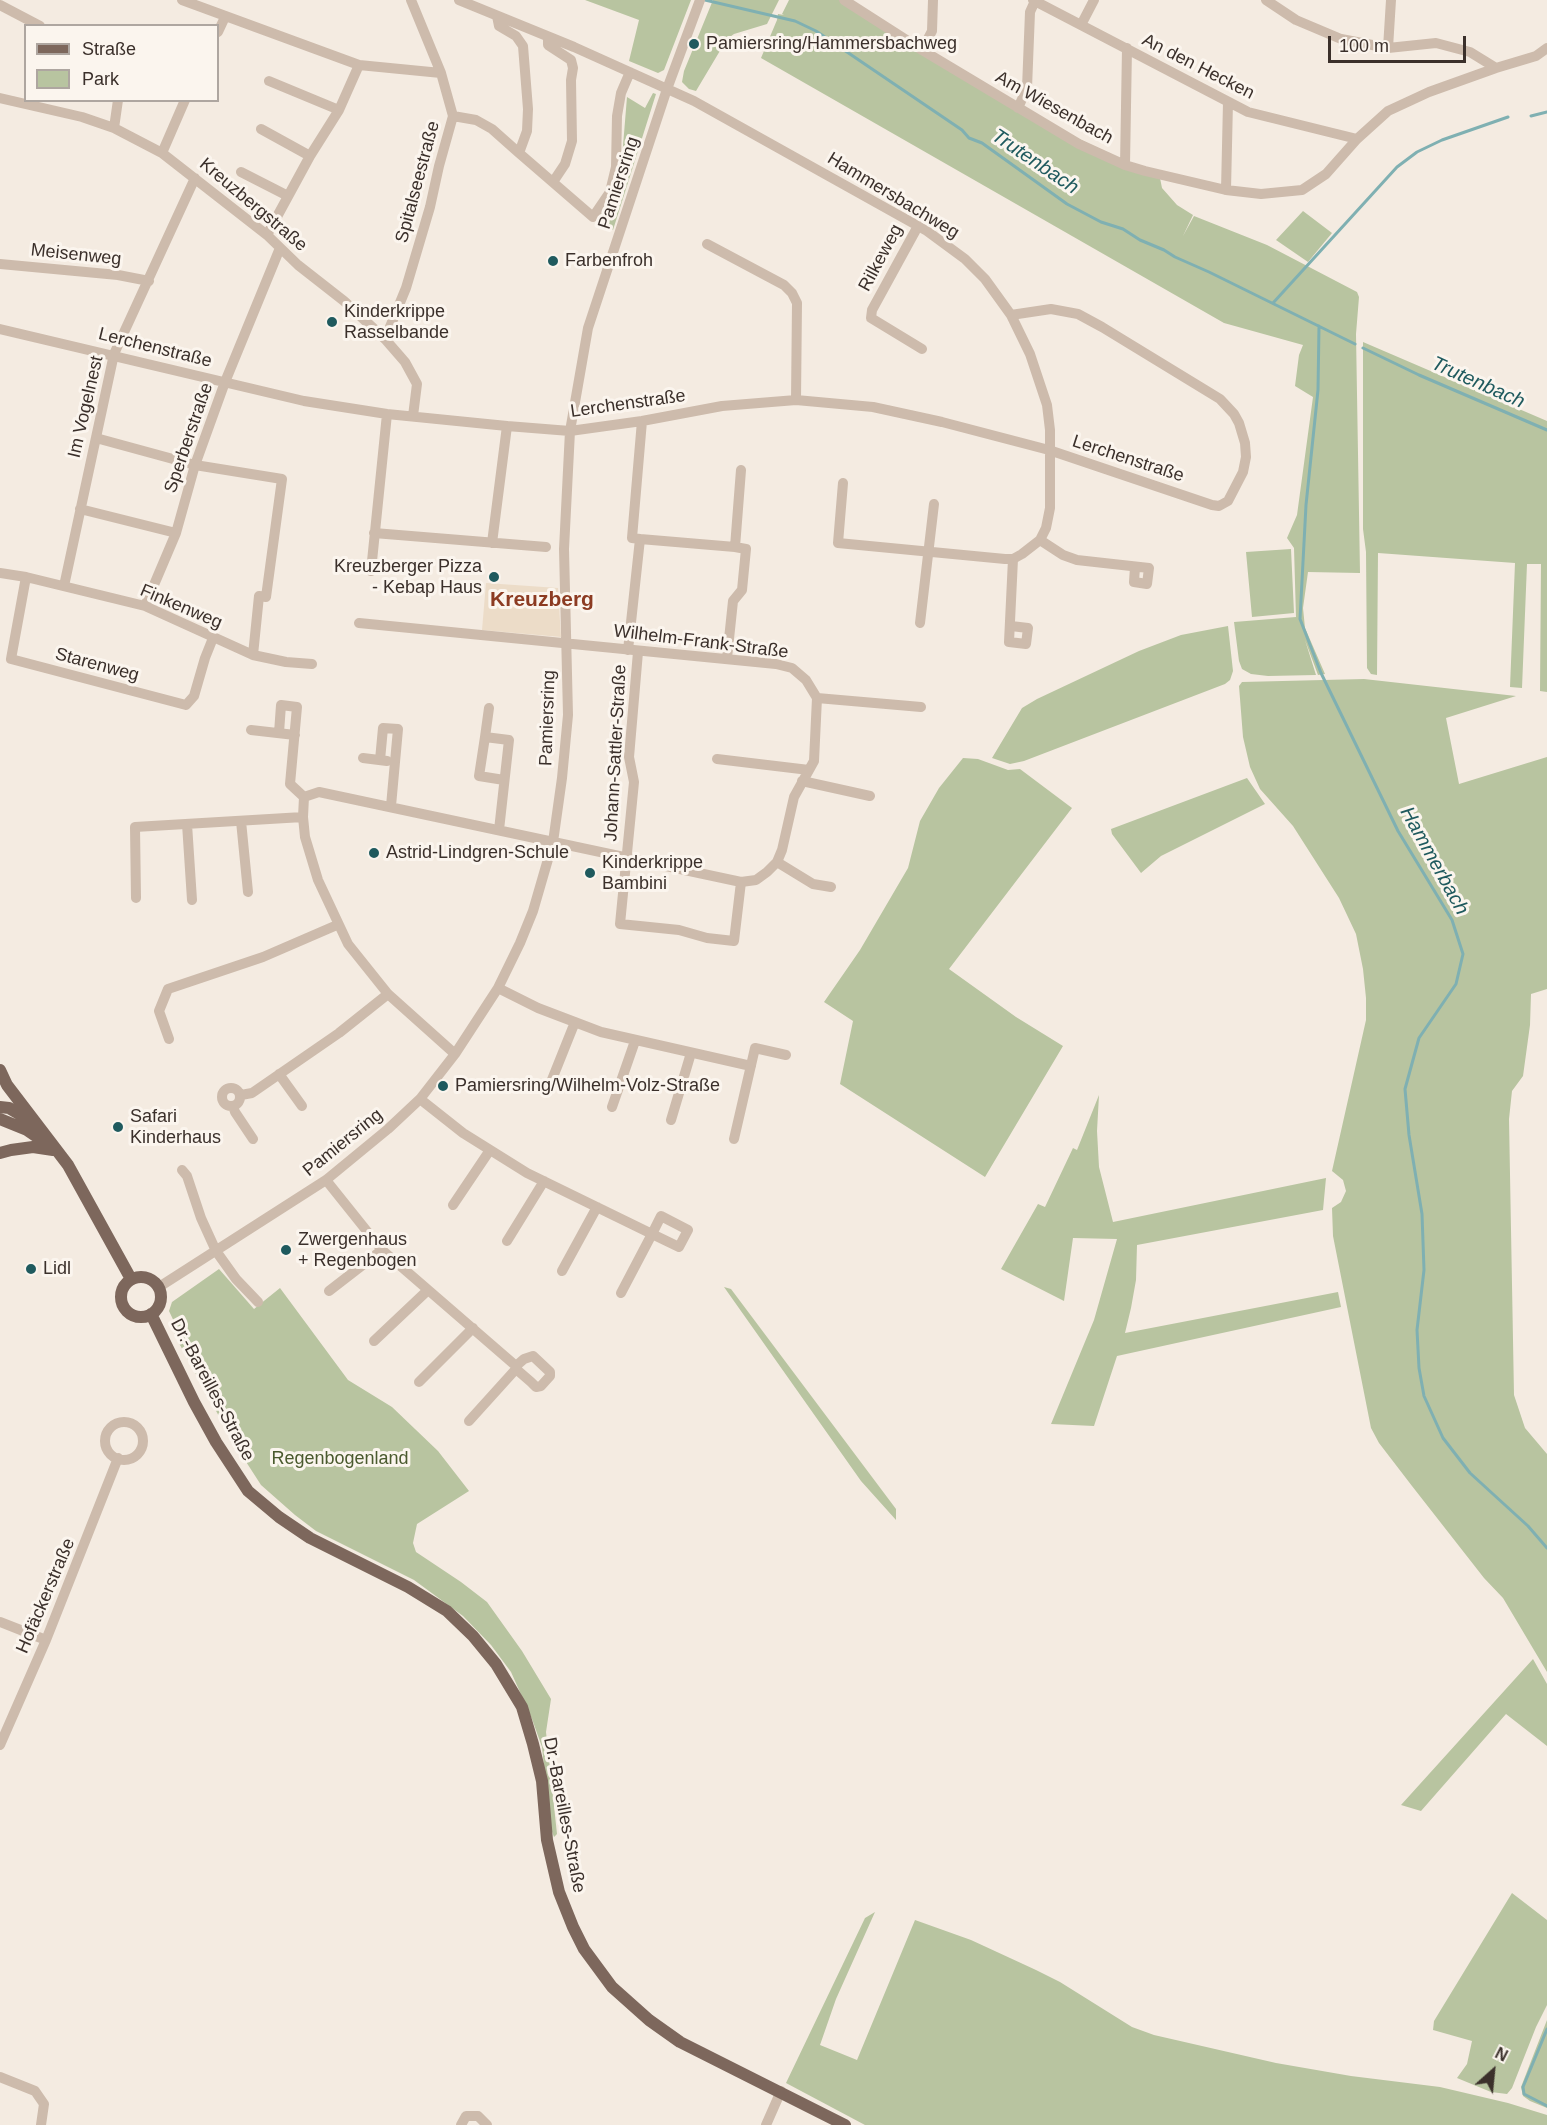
<!DOCTYPE html>
<meta charset="utf-8">
<style>
body{margin:0}
#map{position:relative;width:1547px;height:2125px;overflow:hidden;background:#f4ebe1;font-family:Arial,sans-serif}
canvas{display:block}
.legend{position:absolute;left:24px;top:24px;width:195px;height:78px;box-sizing:border-box;background:#fbf5ee;border:2px solid #aea6a0;margin:0;padding:8px 10px;list-style:none;font-size:18px;color:#3b302b}
.legend li{display:flex;align-items:center;gap:12px;height:30px}
.legend b{width:30px;border:2px solid #aea6a0}
.north{position:absolute;left:1463px;top:2041px;width:60px;height:60px;-webkit-text-stroke:4px #fbf5ee;paint-order:stroke;rotate:27deg;font-size:16px;font-weight:700;line-height:24px;text-align:center;color:#3b302b}
.north::after{content:'';display:block;margin:auto;width:21px;height:27px;background:#3b302b;clip-path:polygon(50% 0,100% 100%,50% 72%,0 100%)}
.scale{position:absolute;left:1328px;top:36px;width:138px;height:27px;box-sizing:border-box;border:3px solid #3b302b;border-top:0;padding-left:8px;font-size:18px;line-height:21px;white-space:nowrap;color:#3b302b;-webkit-text-stroke:4px #fbf5ee;paint-order:stroke}
</style>
<div id="map">
<canvas width="1547" height="2125"></canvas>
<ul class="legend">
<li><b style="height:8px;background:#7d675c"></b>Straße</li>
<li><b style="height:16px;background:#b8c4a0"></b>Park</li>
</ul>
<div class="north">N</div>
<div class="scale">100 m</div>
</div>
<script>
const g = document.querySelector('canvas').getContext('2d');
g.lineJoin = 'round';
function paint(path, color) {
  g.fillStyle = color;
  g.fill(path, 'evenodd');
}
function poly(rows) {
  const path = new Path2D();
  for (const r of rows) {
    if (r.length === 3) {
      path.moveTo(r[0] + r[2], r[1]);
      path.arc(r[0], r[1], r[2], 0, 2 * Math.PI);
      continue;
    }
    path.moveTo(r[0], r[1]);
    for (let i = 2; i < r.length; i += 2) path.lineTo(r[i], r[i + 1]);
  }
  return path;
}
function stroke(path, color, width, dash) {
  g.strokeStyle = color;
  g.lineWidth = width;
  g.lineCap = dash ? 'butt' : 'round';
  g.setLineDash(dash || []);
  g.stroke(path);
}
function label(font, color, halo, rows, align = 'center') {
  g.font = font + ' Arial,sans-serif';
  g.lineWidth = 6;
  g.setLineDash([]);
  g.textBaseline = 'middle';
  g.strokeStyle = halo;
  g.fillStyle = color;
  for (const [text, x, y, turn = 0] of rows) {
    g.save();
    g.translate(x, y);
    g.rotate((+turn || 0) * Math.PI / 180);
    g.textAlign = isNaN(turn) ? turn : align;
    if (halo) g.strokeText(text, 0, 0);
    g.fillText(text, 0, 0);
    g.restore();
  }
}
const green = poly([
 [585,0,691,0,664,70,658,73,629,61,639,20],
 [713,0,779,0,767,24,734,34,727,39,696,91,689,89,682,82,684,71],
 [789,0,841,0,1017,109,1160,178,1162,188,1177,205,1193,215,1183,236,1194,216,1267,245,1357,292,1359,297,1356,334,1360,573,1308,572,1303,608,1305,628,1325,674,1318,675,1305,640,1316,675,1268,676,1251,674,1242,669,1239,661,1234,622,1296,617,1294,548,1287,538,1297,515,1313,397,1295,386,1299,355,1303,345,1224,323,761,58,777,20,778,14,784,15,782,14],
 [653,93,656,94,613,230,597,219,618,174,622,158,627,97,645,108],
 [1303,211,1332,233,1308,262,1276,240],
 [1363,342,1547,421,1547,692,1540,691,1541,564,1527,564,1522,688,1510,687,1515,563,1378,553,1377,675,1371,674,1367,668,1366,552,1363,529],
 [1291,549,1294,613,1252,617,1246,552],
 [1228,626,1233,671,1230,680,1225,684,1024,761,1010,764,992,758,1022,708,1037,699,1139,651,1181,635],
 [1364,679,1516,696,1446,718,1459,784,1547,757,1547,989,1531,994,1530,1025,1523,1076,1512,1091,1509,1119,1514,1395,1525,1428,1547,1454,1547,1672,1503,1598,1484,1578,1412,1486,1379,1443,1371,1428,1333,1236,1332,1208,1341,1202,1346,1191,1343,1180,1332,1171,1366,1020,1366,998,1363,969,1356,934,1339,898,1293,826,1260,789,1250,767,1243,737,1239,686,1242,682],
 [963,758,978,759,1008,770,1020,769,1072,808,949,969,1016,1017,1063,1046,985,1177,840,1084,853,1021,824,1002,860,950,908,868,920,821,939,788],
 [1247,778,1265,804,1161,856,1141,873,1112,834,1111,829],
 [1099,1095,1097,1131,1099,1167,1113,1222,1326,1178,1323,1210,1137,1245,1136,1280,1131,1308,1125,1333,1338,1292,1341,1307,1117,1356,1094,1426,1051,1424,1094,1320,1117,1239,1073,1238,1064,1301,1001,1269,1038,1204,1045,1207,1073,1148,1077,1150],
 [219,1269,254,1309,280,1288,348,1380,392,1407,438,1451,469,1491,417,1524,413,1543,416,1552,461,1582,487,1602,522,1651,551,1699,546,1732,557,1834,554,1837,550,1826,542,1747,532,1719,511,1672,491,1645,463,1616,414,1580,316,1531,295,1515,261,1485,232,1440,174,1334,178,1330,169,1311,172,1302],
 [724,1287,731,1289,896,1509,896,1520,861,1481],
 [1533,1659,1547,1684,1547,1746,1506,1714,1421,1811,1401,1805],
 [1512,1893,1547,1920,1547,2005,1536,2027,1512,2088,1507,2094,1491,2092,1457,2078,1467,2064,1472,2041,1433,2030,1434,2021],
 [875,1912,836,1999,820,2045,857,2060,915,1920,971,1940,1036,1970,1060,1982,1132,2027,1154,2035,1276,2063,1351,2076,1440,2087,1508,2103,1547,2115,1547,2125,865,2125,786,2083,865,1918],
 [1547,2020,1547,2108,1530,2101,1523,2096,1521,2087]
]);
const plaza = poly([
 [486,583,558,588,561,637,482,630]
]);
const stream = poly([
 [705,0,795,21,816,31,962,130,969,138,982,143,1067,204,1101,222,1123,229,1140,240,1164,250,1175,257,1209,272,1355,344],
 [1531,116,1547,112],
 [1273,303,1397,167,1417,152,1442,140,1508,117],
 [1319,326,1318,390,1306,505,1300,619,1321,673,1398,831,1452,920,1463,954,1456,984,1419,1038,1405,1089,1409,1135,1422,1214,1424,1270,1417,1330,1419,1368,1424,1396,1443,1438,1470,1473,1528,1526,1547,1548],
 [1363,348,1419,375,1547,430],
 [1547,2029,1523,2087,1524,2094,1547,2106]
]);
const minor = poly([
 [182,0,359,65,441,73],
 [459,0,574,47,694,101,927,231,965,259,985,279,1011,315,1030,354,1047,405,1050,430,1050,508,1046,528,1040,540,1022,554,1013,559,1005,559,838,543,843,483],
 [844,0,922,50,1079,144,1125,165,1145,171,1226,190,1261,194,1302,190,1326,174,1357,139,1388,111,1429,92,1496,68,1536,56,1547,48],
 [1033,0,1248,112,1357,139],
 [1266,0,1296,20,1341,39,1388,48,1436,43,1470,52,1496,68],
 [0,5,40,26],
 [497,16,499,26,516,36,523,46,528,109,527,131,519,153,593,217,610,192,616,167,617,116,621,93,630,72],
 [1081,25,1094,0],
 [218,32,225,17],
 [548,37,548,45,571,60,573,68,571,80,572,141,565,164,553,182],
 [1388,48,1391,0],
 [922,50,932,31,933,0],
 [269,81,339,110],
 [0,98,82,117,114,128,162,153,267,235,298,265,344,301,385,339,405,362,417,384,413,416],
 [1018,108,1027,88,1030,12,1035,1],
 [453,116,476,120,492,129,519,153],
 [114,128,118,100],
 [261,129,310,156],
 [162,153,185,100],
 [1125,165,1127,48],
 [241,172,288,196],
 [1226,190,1228,102],
 [918,226,872,310,871,318,922,349],
 [267,235,310,156,339,110,359,65],
 [707,244,784,285,792,293,797,303,796,400],
 [0,264,118,275,149,281],
 [0,329,304,401,387,414,507,426,570,431,642,421,722,406,796,400,873,407,942,422,1049,450,1212,505,1219,506,1228,501,1243,472,1246,457,1245,443,1239,423,1234,414,1220,399,1102,327,1078,314,1051,309,1011,315],
 [385,339,406,288,430,207,439,166,453,116,441,73,411,0],
 [96,438,195,465,282,479,266,597,259,596,253,655],
 [80,509,176,533],
 [374,533,546,547],
 [640,539,735,547],
 [1040,540,1063,555,1077,560,1149,568,1147,584,1134,582,1135,567],
 [492,543,507,426],
 [371,571,387,414],
 [0,573,26,577,145,606,253,655,286,662,312,664],
 [26,577,11,659,186,705,194,696,205,658,213,638],
 [64,586,114,354,195,178],
 [145,606,176,533,195,465,225,382,280,248],
 [359,623,776,664,792,668,806,680,817,698,814,761,794,797,782,850,777,862,767,872,756,880,741,882,319,792,304,797,303,817,305,837,318,880,348,944,388,994,455,1054],
 [920,623,934,504],
 [1011,626,1028,628,1026,644,1009,642,1013,559],
 [628,650,640,539,632,538,642,421],
 [638,652,629,757,634,782,620,924,679,930,707,938,734,941,741,882],
 [727,658,733,601,742,590,746,549,735,547,741,470],
 [817,698,921,707],
 [489,708,485,737,509,740,499,830],
 [251,730,295,735],
 [279,733,281,705,297,707,290,784,304,797],
 [485,737,479,776,504,780],
 [363,758,387,761],
 [717,759,809,770],
 [380,760,383,728,398,729,391,806],
 [802,781,870,796],
 [241,821,248,892],
 [187,824,192,900],
 [777,862,813,884,831,887],
 [136,898,135,827,303,817],
 [498,988,538,1008,601,1032,751,1066],
 [169,1039,159,1011,168,989,263,957,337,925],
 [279,1074,302,1106],
 [551,1082,575,1022],
 [231,1097,9],
 [241,1095,252,1093,339,1033,388,994],
 [420,1099,463,1133,527,1173,652,1234,679,1247,688,1230,661,1216,652,1234,621,1293],
 [233,1106,235,1112,253,1139],
 [612,1107,635,1041],
 [671,1120,691,1053],
 [734,1139,755,1048,786,1055],
 [182,1170,187,1176,201,1218,216,1251,236,1279,258,1302],
 [326,1180,382,1250,516,1366,516,1369,531,1382,536,1387,541,1386,550,1376,550,1372,533,1356,524,1359,516,1366],
 [453,1205,490,1150],
 [507,1241,544,1181],
 [562,1271,597,1207],
 [159,1287,326,1180,388,1129,420,1099,455,1054,498,988,520,943,533,911,553,842,562,778,568,715,564,549,570,431,588,328,667,89,700,0],
 [329,1291,382,1250],
 [374,1341,428,1290],
 [419,1382,473,1328],
 [469,1421,516,1369],
 [124,1441,19],
 [0,1622,46,1640],
 [0,1745,46,1640,118,1458],
 [0,2077,35,2091,44,2104,41,2125],
 [461,2125,466,2116,478,2116,487,2125],
 [766,2125,781,2091]
]);
const major = poly([
 [0,1070,7,1085,68,1165,131,1279],
 [0,1107,9,1108,33,1122],
 [0,1119,27,1130,49,1145],
 [0,1153,11,1150,33,1147,53,1150],
 [141,1297,20],
 [151,1314,194,1402,216,1442,248,1491,279,1517,310,1538,408,1587,447,1611,473,1636,496,1664,522,1707,533,1744,542,1781,547,1840,559,1892,573,1927,584,1949,612,1987,649,2020,680,2042,845,2125]
]);
const markers = [
 [694,44,6,"#1f5a5e"],
 [553,261,6,"#1f5a5e"],
 [332,322,6,"#1f5a5e"],
 [494,577,6,"#1f5a5e"],
 [374,853,6,"#1f5a5e"],
 [590,873,6,"#1f5a5e"],
 [443,1086,6,"#1f5a5e"],
 [118,1127,6,"#1f5a5e"],
 [286,1250,6,"#1f5a5e"],
 [31,1269,6,"#1f5a5e"]
];
const poiNames = [
 ["Pamiersring/Hammersbachweg",706,44],
 ["Farbenfroh",565,261],
 ["Kinderkrippe",344,312],
 ["Rasselbande",344,333],
 ["Kreuzberger Pizza",482,567,"right"],
 ["- Kebap Haus",482,588,"right"],
 ["Astrid-Lindgren-Schule",386,853],
 ["Kinderkrippe",602,863],
 ["Bambini",602,884],
 ["Pamiersring/Wilhelm-Volz-Straße",455,1086],
 ["Safari",130,1117],
 ["Kinderhaus",130,1138],
 ["Zwergenhaus",298,1240],
 ["+ Regenbogen",298,1261],
 ["Lidl",43,1269]
];
const streetNames = [
 ["An den Hecken",1198,67,27],
 ["Am Wiesenbach",1054,108,29],
 ["Spitalseestraße",418,182,-75],
 ["Pamiersring",619,183,-72],
 ["Hammersbachweg",893,196,31],
 ["Kreuzbergstraße",253,205,40],
 ["Meisenweg",76,255,6],
 ["Rilkeweg",881,258,-62],
 ["Lerchenstraße",155,348,14],
 ["Lerchenstraße",628,404,-8],
 ["Im Vogelnest",86,407,-77],
 ["Sperberstraße",189,438,-71],
 ["Lerchenstraße",1128,459,18],
 ["Finkenweg",181,607,23],
 ["Wilhelm-Frank-Straße",701,642,7],
 ["Starenweg",97,665,15],
 ["Pamiersring",548,718,-88],
 ["Johann-Sattler-Straße",616,753,-87],
 ["Pamiersring",343,1143,-39],
 ["Dr.-Bareilles-Straße",212,1390,62],
 ["Hofäckerstraße",46,1596,-67],
 ["Dr.-Bareilles-Straße",564,1815,79]
];
const parkNames = [
 ["Regenbogenland",340,1459]
];
const waterNames = [
 ["Trutenbach",1035,162,34],
 ["Trutenbach",1478,383,24],
 ["Hammerbach",1434,861,61]
];
const quarterNames = [
 ["Kreuzberg",542,600]
];
paint(green, '#b8c4a0');
paint(plaza, '#ecdcc8');
stroke(stream, '#7fb0b2', 3);
stroke(minor, '#cdbbac', 10);
stroke(major, '#7d675c', 12);
for (const [x, y, r, color] of markers) {
  const dot = new Path2D();
  dot.arc(x, y, r, 0, 2 * Math.PI);
  g.fillStyle = color;
  g.fill(dot);
  stroke(dot, '#fbf5ee', 2);
}
label('18px', '#3b302b', '#fbf5ee', poiNames, 'left');
label('18px', '#3b302b', '#fbf5ee', streetNames);
label('18px', '#4a5a2e', '#fbf5ee', parkNames);
label('italic 20px', '#1f5a5e', '#fbf5ee', waterNames);
label('bold 21px', '#8c3b22', '#fbf5ee', quarterNames);
</script>
